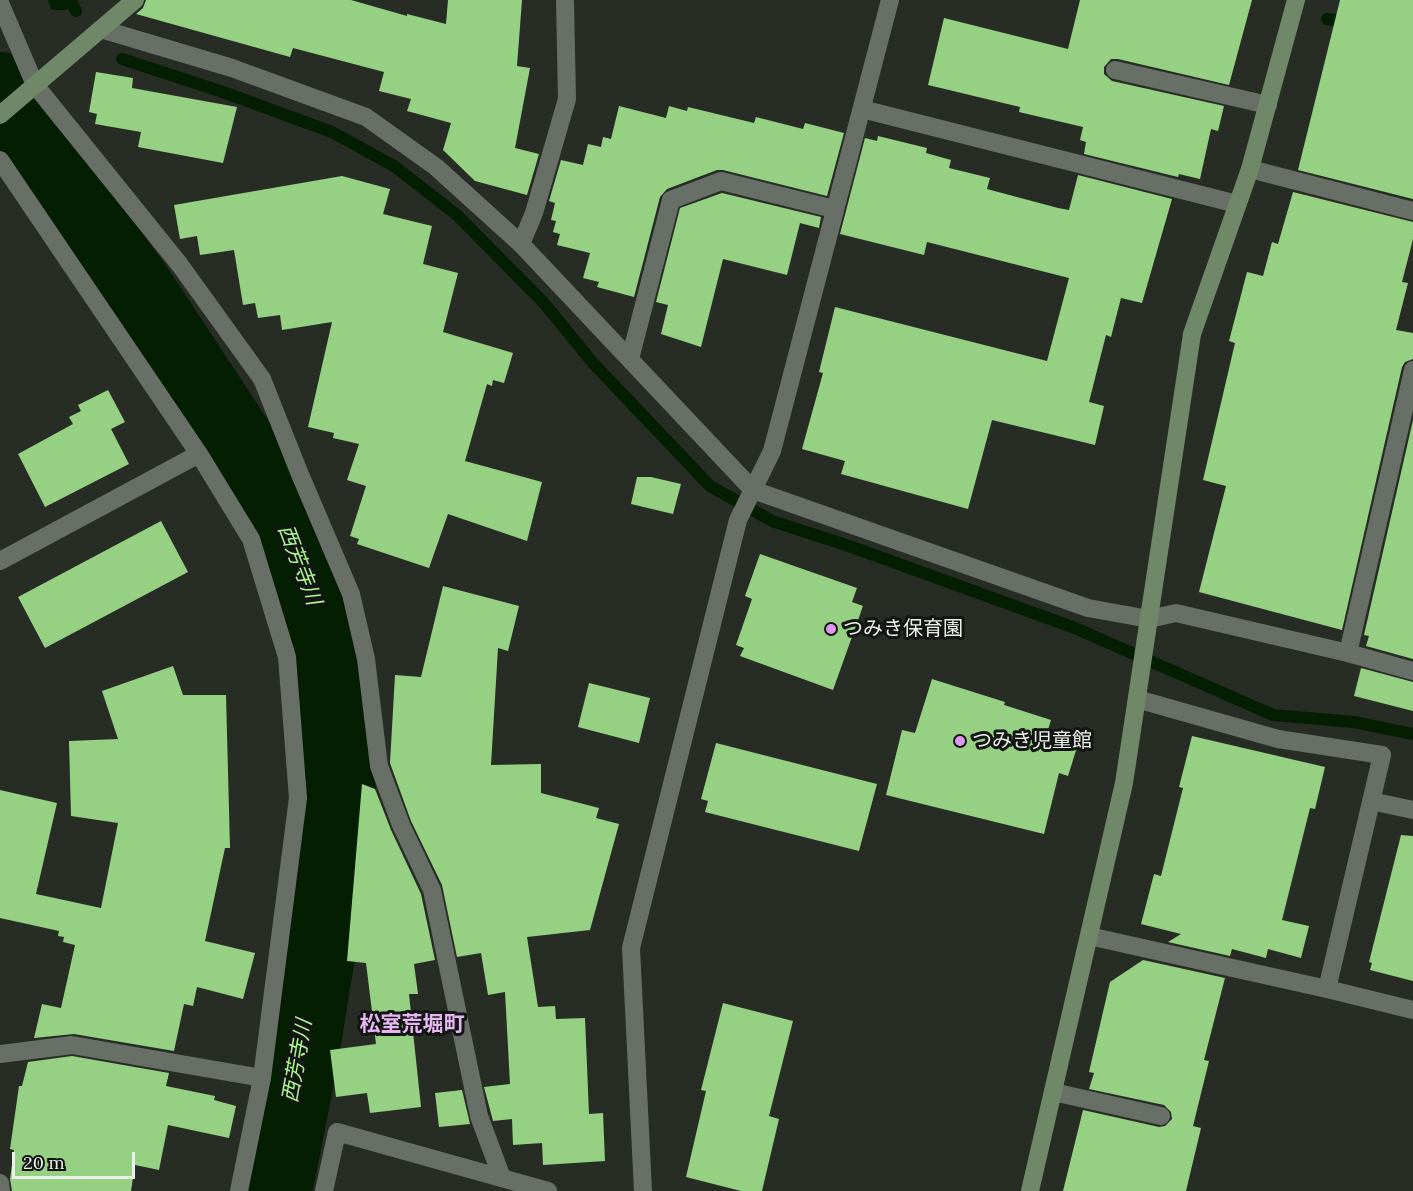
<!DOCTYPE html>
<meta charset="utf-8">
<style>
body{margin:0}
#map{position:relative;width:1413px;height:1191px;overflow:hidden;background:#272d25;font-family:Lora,serif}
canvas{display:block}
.scale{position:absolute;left:12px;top:1152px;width:123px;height:27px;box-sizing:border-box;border:3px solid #ecf0ea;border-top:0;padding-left:8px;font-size:18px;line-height:21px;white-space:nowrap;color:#ecf0ea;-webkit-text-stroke:4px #121511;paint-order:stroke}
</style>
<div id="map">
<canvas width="1413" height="1191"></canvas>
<div class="scale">20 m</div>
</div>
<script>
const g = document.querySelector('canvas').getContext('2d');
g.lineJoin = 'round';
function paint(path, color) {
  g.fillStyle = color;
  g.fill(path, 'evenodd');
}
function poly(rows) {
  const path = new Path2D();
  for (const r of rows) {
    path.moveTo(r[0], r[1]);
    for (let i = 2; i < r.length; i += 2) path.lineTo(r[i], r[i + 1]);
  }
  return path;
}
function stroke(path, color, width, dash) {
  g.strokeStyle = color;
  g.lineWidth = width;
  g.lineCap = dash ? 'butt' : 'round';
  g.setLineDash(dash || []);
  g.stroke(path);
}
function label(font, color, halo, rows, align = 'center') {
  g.font = font + ' Lora,"Noto Sans JP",serif';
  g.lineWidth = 6;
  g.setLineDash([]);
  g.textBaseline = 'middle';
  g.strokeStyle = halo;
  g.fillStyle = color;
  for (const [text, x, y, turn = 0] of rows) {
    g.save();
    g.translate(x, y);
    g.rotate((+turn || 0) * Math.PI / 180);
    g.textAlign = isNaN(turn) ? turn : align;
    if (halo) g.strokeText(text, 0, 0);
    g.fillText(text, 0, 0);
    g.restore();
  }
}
const water = poly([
 [48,0,78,0,66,10,58,10,51,9]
]);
const stream = poly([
 [70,0,76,11],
 [1327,19,1350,23],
 [122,59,223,92,332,132,394,166,457,215,544,303,593,363,710,486,772,521,852,547,1075,628,1273,715,1354,722,1413,734]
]);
const river = poly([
 [0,89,80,212,136,287,244,451,283,520,316,603,333,714,339,794,331,875,301,1060,275,1191]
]);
const building = poly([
 [146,0,351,0,407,16,407,14,446,24,448,0,522,0,517,66,530,68,515,148,539,154,527,195,475,181,443,150,451,123,407,111,411,99,379,91,384,72,293,48,290,57,136,14,143,8],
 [1080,0,1252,0,1229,85,1118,59,1111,59,1104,67,1104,74,1112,81,1224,106,1218,131,1211,129,1200,179,1179,174,1178,177,1084,154,1086,142,1080,140,1083,127,1019,112,1020,107,928,85,944,18,1068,49],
 [1340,0,1413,0,1413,199,1298,170],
 [96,72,133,78,132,88,237,107,223,163,138,147,141,132,95,124,97,114,89,112],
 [619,106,666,118,669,106,687,111,688,107,754,123,756,117,803,129,805,123,844,133,827,196,723,170,717,170,667,189,660,197,634,297,597,287,599,282,583,278,590,253,557,245,560,234,553,232,556,221,551,220,555,203,549,201,561,160,583,165,588,144,601,147,603,137,611,139],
 [878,136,927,148,926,153,951,160,949,168,990,178,987,189,1058,208,1069,210,1078,175,1172,199,1142,303,1121,298,1111,337,1106,335,1089,402,1104,406,1095,445,992,420,968,509,841,474,845,461,802,449,823,373,819,372,835,307,1047,361,1069,278,927,242,924,255,840,234,865,138,877,141],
 [342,176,390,189,383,214,432,226,423,264,458,273,443,332,513,353,504,383,493,380,492,386,487,384,465,461,542,482,527,541,448,514,429,568,357,544,359,539,350,536,366,486,347,480,359,444,333,438,334,433,308,427,332,322,282,330,280,315,258,318,255,303,243,305,234,250,200,255,197,236,180,239,174,205],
 [1293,192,1413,222,1413,239,1402,282,1408,283,1396,330,1413,333,1413,359,1405,362,1402,367,1342,630,1199,592,1226,486,1203,480,1235,343,1229,341,1247,272,1263,276,1272,242,1278,244],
 [722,193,821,217,819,228,800,223,787,275,723,259,701,347,661,334,668,305,656,302,680,208],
 [108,390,125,422,111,429,129,464,45,507,18,454,73,424,69,417,81,411,78,405],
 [1413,420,1413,659,1366,646,1369,636,1364,635],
 [637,477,651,477,681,484,673,514,631,504],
 [161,521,188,572,45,648,18,597],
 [760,554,857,588,852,602,863,606,833,690,740,656,744,648,736,645,752,599,745,596],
 [443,586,519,606,508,651,498,648,491,765,541,764,541,793,599,808,596,818,619,824,590,930,527,937,538,1007,555,1006,556,1019,585,1018,589,1114,603,1113,605,1161,543,1165,542,1143,513,1145,512,1119,493,1121,484,1087,510,1084,505,992,488,995,481,953,457,957,442,885,411,821,390,763,395,675,421,677],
 [173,666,183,695,226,695,230,848,225,848,205,941,255,953,243,999,197,987,193,1006,184,1004,174,1051,74,1034,34,1038,42,1004,61,1008,75,945,63,942,64,937,58,936,59,931,0,918,0,790,57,803,36,894,101,908,118,823,71,816,69,741,118,739,102,691],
 [1361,668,1413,682,1413,711,1354,696],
 [932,679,1005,702,1004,705,1051,720,1047,733,1078,744,1068,776,1059,773,1044,834,886,795,902,730,915,733],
 [589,683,650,698,639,743,578,727],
 [1192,736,1325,767,1315,809,1310,808,1282,920,1309,926,1301,958,1268,949,1266,958,1232,949,1230,956,1168,942,1181,934,1141,924,1154,874,1161,876,1183,788,1179,787],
 [716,743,877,784,859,851,705,812,708,801,701,799],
 [362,784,375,789,391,830,421,894,435,960,414,964,418,994,409,994,421,1107,370,1113,367,1093,336,1097,330,1050,376,1044,366,963,347,961],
 [1401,835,1413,836,1413,981,1370,970,1372,963,1369,962],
 [1143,960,1225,978,1204,1060,1209,1061,1193,1126,1201,1128,1186,1191,1063,1191,1083,1110,1159,1127,1165,1126,1172,1119,1171,1112,1164,1105,1089,1089,1094,1073,1089,1072,1110,982],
 [723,1003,793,1021,769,1116,779,1119,762,1191,741,1191,686,1177,706,1091,701,1090],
 [72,1056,169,1073,166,1086,215,1096,214,1100,236,1106,229,1138,168,1125,159,1170,135,1165,131,1191,12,1191,10,1179,14,1150,10,1149,19,1086,22,1086,28,1062],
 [462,1090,470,1124,439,1127,435,1093]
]);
const lane = poly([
 [1115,70,1268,105],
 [862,109,1237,204],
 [521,244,534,213,567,99,565,0],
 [630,359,671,200,721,181,834,209],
 [262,379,299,472,351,594,366,659,379,766,401,825,432,890,479,1116,502,1178],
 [1137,699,1278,739,1382,755],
 [1327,989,1413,1010],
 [1053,1092,1161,1116],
 [0,1183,1,1191]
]);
const street = poly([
 [0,3,35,85,180,265,262,379],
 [101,29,232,68,366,117,436,167,521,244,753,490,1088,608,1149,619,1176,613,1348,653,1413,671],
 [0,160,199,454,251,539,287,657,298,798,262,1078,239,1191],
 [1250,169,1413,211],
 [0,561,199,454],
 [1348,653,1413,370],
 [1371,801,1413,810],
 [1089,936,1327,989,1382,755],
 [0,1054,72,1045,262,1078],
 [324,1191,337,1132,548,1191],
 [643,1191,631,948,738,520,772,451,890,0]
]);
const secondary = poly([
 [0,115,135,0],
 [1030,1191,1124,783,1192,334,1250,169,1296,0]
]);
const markers = [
 [831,629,6,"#de98f2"],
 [960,741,6,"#de98f2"]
];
const poiNames = [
 ["つみき保育園",843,629],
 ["つみき児童館",972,741]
];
const waterNames = [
 ["西芳寺川",299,565,69],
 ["西芳寺川",298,1061,-80]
];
const neighbourhoodNames = [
 ["松室荒堀町",412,1025]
];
paint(water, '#031e00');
stroke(stream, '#031e00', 12);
stroke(river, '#031e00', 74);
paint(building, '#96d183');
stroke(lane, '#686f66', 18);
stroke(street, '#686f66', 18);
stroke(secondary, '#6f8867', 18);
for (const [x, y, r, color] of markers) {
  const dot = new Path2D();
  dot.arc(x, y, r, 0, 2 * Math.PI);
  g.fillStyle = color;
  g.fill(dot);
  stroke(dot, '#121511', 2);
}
label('20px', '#ecf0ea', '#121511', poiNames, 'left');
label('italic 21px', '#a9f590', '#121511', waterNames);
label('bold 21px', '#e6b6f4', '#121511', neighbourhoodNames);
</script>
